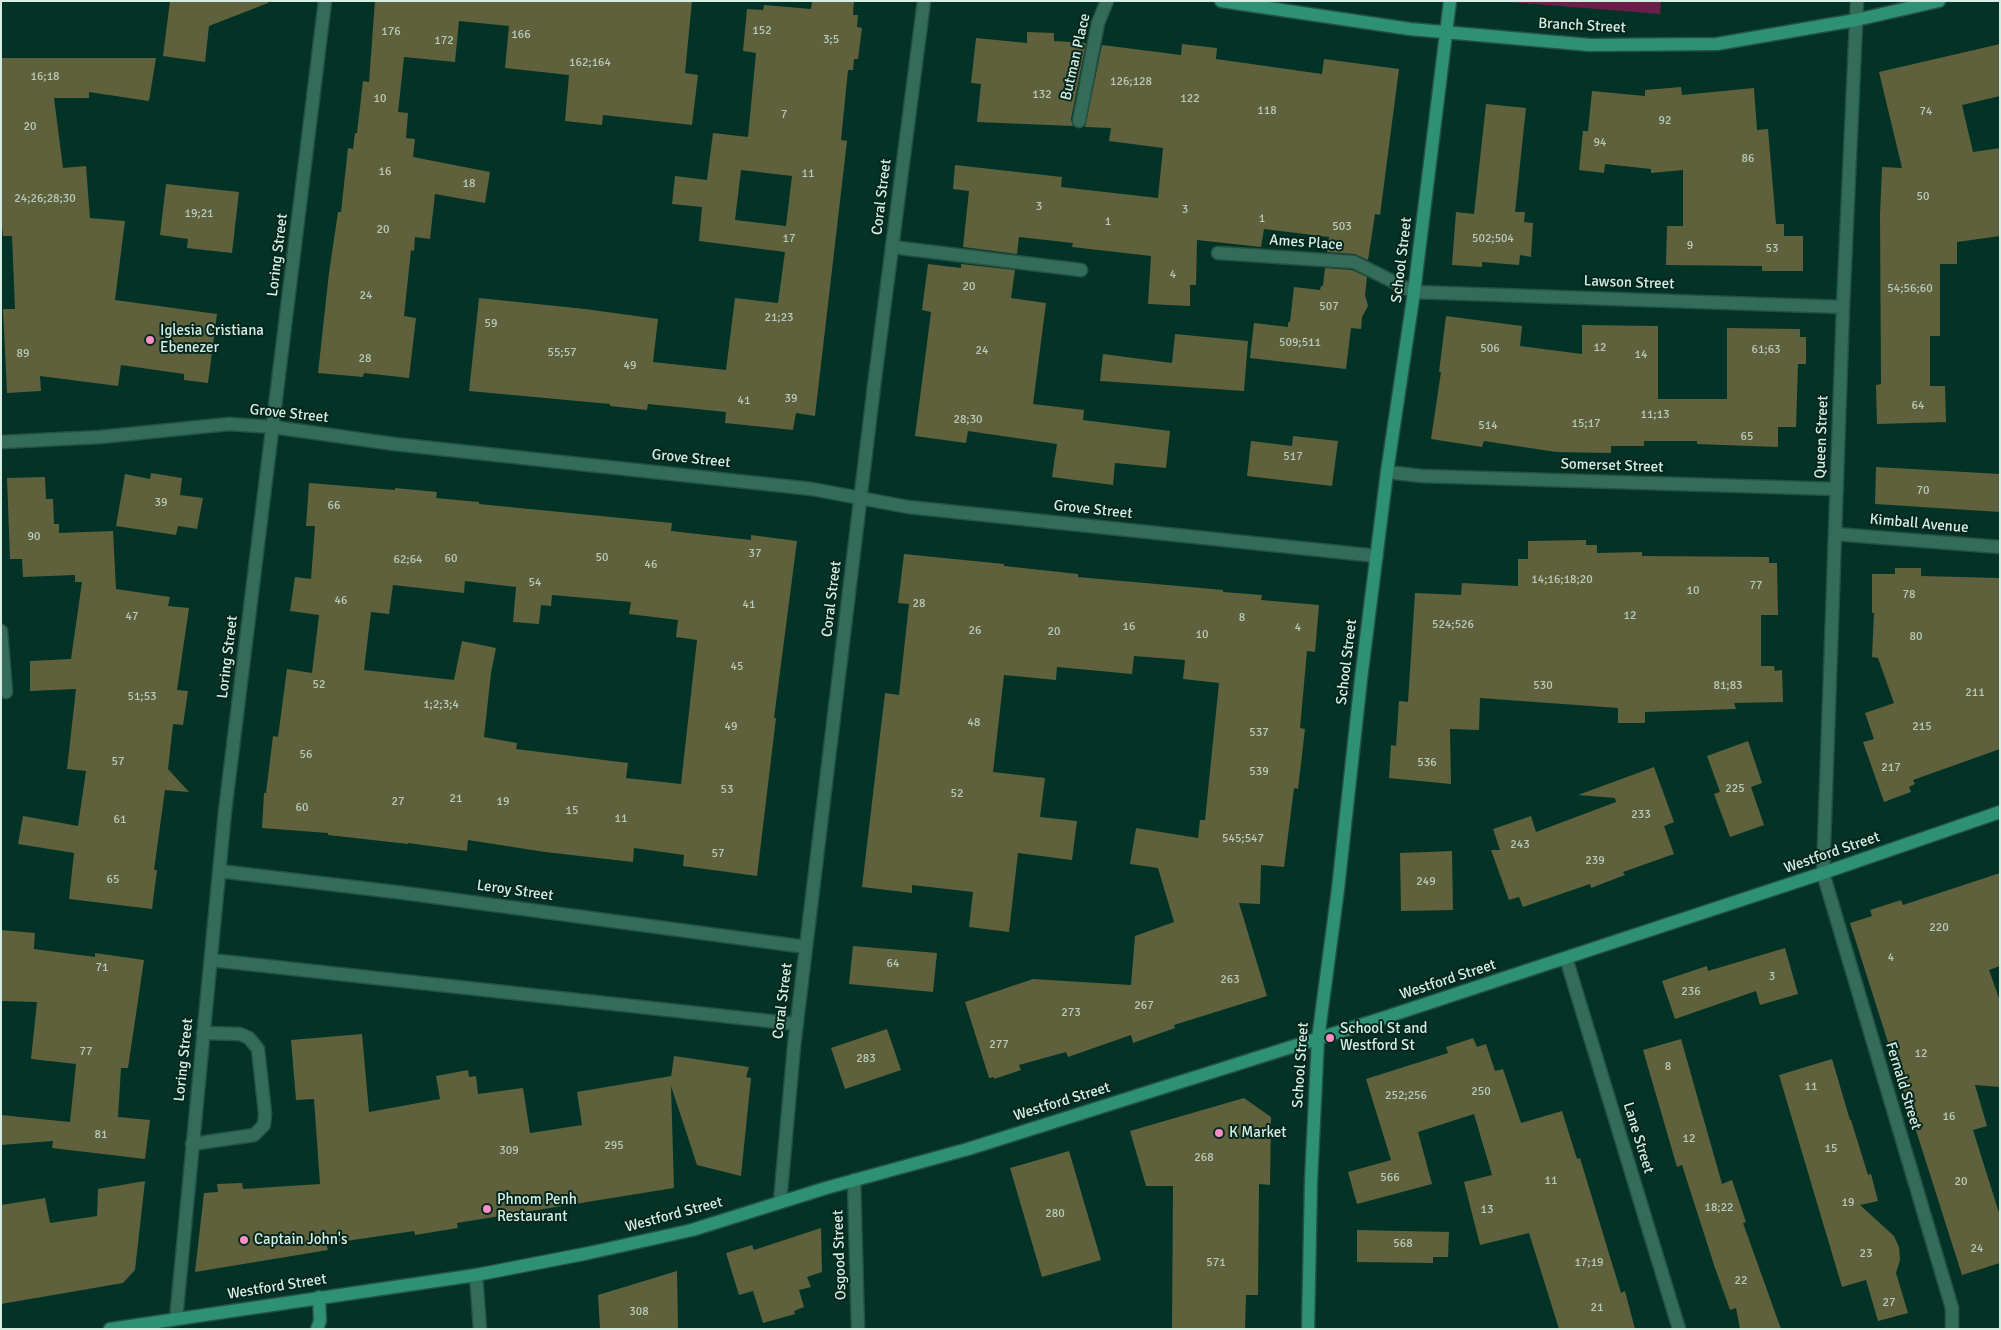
<!DOCTYPE html>
<style>
body{margin:0}
#map{position:relative;width:2001px;height:1330px;overflow:hidden;background:#033326;font-family:Signika,sans-serif}
canvas{display:block}
.frame{position:absolute;inset:0;border:2px solid #d6ede4;pointer-events:none}
</style>
<div id="map">
<canvas width="2001" height="1330"></canvas>
<div class="frame"></div>
</div>
<script>
const g = document.querySelector('canvas').getContext('2d');
g.lineJoin = 'round';
function paint(path, color) {
  g.fillStyle = color;
  g.fill(path, 'evenodd');
}
function poly(rows) {
  const path = new Path2D();
  for (const r of rows) {
    path.moveTo(r[0], r[1]);
    for (let i = 2; i < r.length; i += 2) path.lineTo(r[i], r[i + 1]);
  }
  return path;
}
function stroke(path, color, width, dash) {
  g.strokeStyle = color;
  g.lineWidth = width;
  g.lineCap = dash ? 'butt' : 'round';
  g.setLineDash(dash || []);
  g.stroke(path);
}
function label(font, color, halo, rows, align = 'center') {
  g.font = font + ' Signika,sans-serif';
  g.lineWidth = 4;
  g.setLineDash([]);
  g.textBaseline = 'middle';
  g.strokeStyle = halo;
  g.fillStyle = color;
  for (const [text, x, y, turn = 0] of rows) {
    g.save();
    g.translate(x, y);
    g.rotate((+turn || 0) * Math.PI / 180);
    g.textAlign = isNaN(turn) ? turn : align;
    if (halo) g.strokeText(text, 0, 0);
    g.fillText(text, 0, 0);
    g.restore();
  }
}
const green = poly([
 [1498,1,1661,1,1660,14]
]);
const building = poly([
 [170,1,268,1,268,3,209,26,205,62,163,56],
 [375,1,692,1,685,73,698,75,692,125,603,115,602,125,565,121,569,75,505,68,509,26,459,21,455,62,404,57,398,112,408,113,406,138,415,139,413,157,490,172,485,203,435,194,430,239,415,237,414,251,411,250,404,316,416,318,409,378,364,373,363,377,318,373,329,273,338,212,341,212,348,148,353,149,355,133,357,133,363,81,369,82],
 [812,1,854,1,853,15,858,15,857,27,862,28,858,59,854,59,853,70,848,70,841,140,847,141,815,416,796,413,793,430,725,423,726,412,648,404,647,410,610,406,610,404,469,391,479,298,585,309,658,319,653,362,726,370,735,298,778,303,785,252,699,241,702,207,672,204,675,176,707,180,713,133,748,137,756,53,743,51,747,9,763,10,764,5,811,9],
 [741,170,792,176,786,226,735,220],
 [1027,32,1054,33,1054,41,1086,43,1071,119,1073,126,977,122,981,84,971,83,976,38,1027,43],
 [1182,44,1217,48,1216,59,1322,74,1324,59,1399,69,1380,215,1375,214,1368,260,1355,254,1327,252,1329,237,1264,229,1261,247,1197,240,1196,285,1190,285,1190,306,1148,304,1151,256,1072,247,1073,243,1019,237,1017,254,963,247,969,191,953,189,955,165,1062,177,1061,187,1158,198,1163,148,1109,141,1111,128,1085,127,1102,45,1181,55],
 [2000,44,2000,96,1962,105,1973,152,2000,148,2000,236,1957,242,1957,264,1940,264,1940,336,1930,336,1930,386,1945,386,1946,422,1877,424,1876,385,1881,384,1880,215,1882,167,1902,168,1879,72],
 [1,58,156,58,149,101,89,92,89,98,54,98,63,168,86,166,90,218,125,221,115,300,217,314,208,383,184,380,184,374,121,365,118,386,40,376,41,391,7,393,3,309,15,309,12,236,3,236,1,220],
 [1681,87,1682,95,1754,88,1757,130,1768,129,1776,224,1784,224,1784,236,1803,236,1803,271,1762,271,1762,266,1666,265,1667,226,1683,226,1683,170,1651,173,1651,169,1605,164,1604,173,1579,170,1583,131,1588,131,1592,91,1645,96,1645,90],
 [1486,104,1526,108,1515,212,1525,212,1524,222,1533,223,1531,257,1520,255,1519,265,1482,262,1482,267,1452,265,1456,212,1474,214],
 [166,184,239,192,232,253,187,248,188,239,160,235],
 [928,264,961,268,961,264,1015,270,1011,298,1046,303,1033,404,1084,410,1083,420,1170,431,1166,468,1115,463,1113,485,1052,477,1057,444,968,431,966,443,915,436,931,312,922,310],
 [1325,268,1352,270,1367,277,1365,295,1368,306,1362,317,1361,329,1351,328,1346,369,1250,358,1254,323,1288,327,1288,322,1290,322,1294,287,1320,290,1321,286,1323,286],
 [1446,316,1522,326,1520,346,1582,354,1582,325,1658,326,1658,399,1727,399,1727,328,1800,329,1800,337,1806,337,1806,364,1798,364,1796,427,1778,427,1778,447,1697,444,1697,441,1644,441,1644,446,1611,446,1611,453,1556,452,1484,441,1482,447,1431,439,1441,372,1439,372],
 [1175,334,1248,341,1244,391,1100,381,1103,354,1172,363],
 [1293,436,1338,441,1332,486,1247,476,1251,441,1292,446],
 [1876,467,2000,474,2000,512,1875,504],
 [151,473,182,478,180,495,203,498,197,529,178,526,176,535,116,526,125,474,150,479],
 [45,477,46,499,53,499,54,524,59,524,59,533,113,531,116,589,170,597,168,606,189,608,177,690,188,691,183,725,173,724,168,769,189,792,165,790,154,870,157,870,152,909,69,899,74,853,18,844,23,816,78,826,86,771,67,769,76,689,30,691,30,661,71,659,82,582,75,582,75,575,23,577,22,559,10,559,7,478],
 [309,483,395,490,395,488,437,492,436,498,479,502,479,504,672,523,671,531,751,540,751,535,797,541,774,718,776,718,757,876,683,866,684,855,634,848,633,862,545,852,468,840,467,851,408,843,408,844,328,835,328,833,262,828,264,793,266,793,273,736,278,737,287,669,312,673,319,615,290,611,295,577,311,579,315,526,306,526],
 [465,581,516,587,513,622,539,624,541,605,551,606,552,595,631,602,629,614,678,620,676,637,697,640,681,784,626,778,628,763,516,749,517,743,484,737,491,673,496,648,462,641,454,680,364,670,371,612,389,614,393,585,464,593],
 [1586,540,1586,545,1597,545,1597,553,1642,552,1642,556,1769,557,1769,563,1777,563,1778,615,1761,615,1761,666,1774,666,1775,671,1782,670,1783,702,1734,703,1736,709,1645,712,1645,723,1618,723,1618,708,1480,698,1479,730,1450,729,1451,784,1389,778,1391,745,1396,746,1399,701,1408,702,1415,593,1461,595,1462,583,1518,586,1518,559,1528,559,1528,541],
 [904,554,1004,564,1004,566,1078,574,1078,577,1223,590,1223,592,1262,595,1261,600,1319,605,1315,652,1307,651,1300,728,1305,729,1298,789,1294,788,1284,867,1261,865,1260,904,1239,903,1267,996,1174,1025,1175,1028,1133,1043,1131,1035,1068,1057,1066,1052,1019,1065,1021,1070,994,1079,994,1077,989,1078,965,1002,1033,979,1131,985,1135,936,1174,922,1158,868,1130,864,1136,828,1198,838,1200,820,1205,820,1219,683,1183,679,1185,660,1134,656,1132,674,1057,667,1056,680,1004,675,993,772,1045,778,1040,817,1077,821,1072,860,1018,853,1009,932,969,927,973,892,912,885,912,893,862,887,885,693,899,695,909,604,898,603],
 [1895,568,1921,568,1921,576,2000,578,2000,749,1913,780,1915,784,1909,787,1911,792,1884,802,1863,742,1874,739,1865,713,1894,703,1878,658,1872,657,1874,613,1872,613,1872,574,1895,574],
 [1748,741,1762,783,1751,787,1764,825,1730,837,1714,794,1720,792,1707,756],
 [1654,767,1674,822,1664,826,1674,854,1623,872,1625,875,1591,888,1590,884,1523,907,1519,897,1509,900,1491,850,1500,850,1493,829,1531,816,1536,832,1616,802,1615,798,1578,795],
 [1452,851,1453,910,1401,911,1400,853],
 [2000,873,2000,966,1989,970,2000,1001,2000,1087,1975,1085,1987,1126,1973,1130,2000,1216,2000,1263,1962,1275,1850,923,1872,916,1870,910,1901,900,1903,905],
 [1,930,35,933,34,949,95,957,95,953,144,960,128,1068,121,1068,118,1117,150,1120,145,1159,52,1148,53,1141,1,1145,1,1115,70,1122,76,1064,31,1059,37,1002,1,1001],
 [853,946,937,953,933,992,849,984],
 [1785,948,1798,994,1760,1005,1756,991,1675,1019,1662,981,1707,966,1708,971],
 [887,1029,901,1070,845,1089,831,1048],
 [362,1034,369,1112,440,1099,436,1076,468,1070,469,1077,476,1076,478,1094,523,1088,530,1133,582,1125,577,1092,671,1076,671,1077,674,1056,749,1067,746,1077,751,1078,741,1176,697,1165,671,1086,674,1188,457,1223,458,1228,415,1235,414,1231,326,1244,328,1250,195,1272,204,1193,218,1192,217,1184,242,1183,243,1189,320,1184,314,1099,296,1100,291,1040],
 [1473,1038,1477,1047,1486,1044,1495,1071,1503,1069,1521,1123,1562,1111,1577,1159,1580,1158,1621,1293,1625,1291,1635,1329,1559,1329,1529,1233,1480,1245,1464,1182,1492,1175,1474,1114,1418,1132,1432,1184,1357,1204,1348,1172,1391,1160,1366,1079,1448,1053,1446,1047],
 [1681,1039,1722,1184,1732,1180,1746,1222,1743,1223,1781,1329,1740,1329,1736,1308,1730,1310,1714,1265,1682,1165,1677,1167,1643,1050],
 [1832,1059,1850,1120,1851,1120,1868,1175,1871,1174,1878,1201,1860,1205,1894,1236,1899,1247,1900,1260,1896,1273,1908,1313,1878,1321,1866,1280,1842,1287,1779,1075],
 [1244,1098,1271,1117,1270,1185,1259,1184,1258,1295,1246,1295,1245,1329,1172,1329,1173,1186,1146,1186,1130,1131],
 [1069,1151,1101,1260,1042,1277,1010,1168],
 [145,1181,135,1270,123,1283,1,1304,1,1205,45,1198,50,1223,97,1216,98,1189],
 [821,1228,822,1272,807,1277,811,1287,799,1290,804,1307,794,1311,795,1314,763,1323,753,1291,739,1295,726,1253,752,1245,754,1250],
 [1357,1230,1449,1232,1448,1257,1433,1257,1433,1263,1357,1262],
 [677,1271,678,1329,600,1329,598,1295]
]);
const lane = poly([
 [892,247,1081,270],
 [192,1144,254,1135,264,1125,265,1113,258,1049,249,1038,240,1034,203,1033],
 [1952,1329,1952,1308]
]);
const street = poly([
 [1857,1,1843,307,1823,873,1952,1308],
 [1079,121,1098,23,1107,1],
 [1218,253,1354,262,1414,292,1843,307],
 [1,442,100,437,229,424,273,427,394,444,812,489,908,507,1377,556],
 [1387,472,1422,476,1837,489],
 [1835,534,2000,547],
 [1,631,6,692],
 [219,871,404,893,806,947],
 [1566,958,1679,1329],
 [211,960,797,1024],
 [854,1180,858,1329],
 [780,1202,794,1046,874,386,924,1],
 [476,1275,480,1329],
 [176,1319,225,811,325,1]
]);
const secondary = poly([
 [1221,1,1410,29,1590,45,1717,44,1856,20,1939,1],
 [110,1329,476,1275,589,1253,692,1230,826,1188,968,1149,1383,1018,1823,873,2000,812],
 [317,1329,320,1321,319,1297],
 [1308,1329,1311,1181,1318,1039,1338,889,1361,679,1387,472,1414,292,1450,1]
]);
const markers = [
 [150,340,5,"#fb8fc4"],
 [1330,1038,5,"#fb8fc4"],
 [1219,1133,5,"#fb8fc4"],
 [487,1209,5,"#fb8fc4"],
 [244,1240,5,"#fb8fc4"]
];
const numberNames = [
 ["152",762,31],
 ["176",391,32],
 ["166",521,35],
 ["3;5",831,40],
 ["172",444,41],
 ["162;164",590,63],
 ["16;18",45,77],
 ["126;128",1131,82],
 ["132",1042,95],
 ["10",380,99],
 ["122",1190,99],
 ["118",1267,111],
 ["74",1926,112],
 ["7",784,115],
 ["92",1665,121],
 ["20",30,127],
 ["94",1600,143],
 ["86",1748,159],
 ["16",385,172],
 ["11",808,174],
 ["18",469,184],
 ["50",1923,197],
 ["24;26;28;30",45,199],
 ["3",1039,207],
 ["3",1185,210],
 ["19;21",199,214],
 ["1",1262,219],
 ["1",1108,222],
 ["503",1342,227],
 ["20",383,230],
 ["17",789,239],
 ["502;504",1493,239],
 ["9",1690,246],
 ["53",1772,249],
 ["4",1173,275],
 ["20",969,287],
 ["54;56;60",1910,289],
 ["24",366,296],
 ["507",1329,307],
 ["21;23",779,318],
 ["59",491,324],
 ["509;511",1300,343],
 ["12",1600,348],
 ["506",1490,349],
 ["61;63",1766,350],
 ["24",982,351],
 ["55;57",562,353],
 ["89",23,354],
 ["14",1641,355],
 ["28",365,359],
 ["49",630,366],
 ["39",791,399],
 ["41",744,401],
 ["64",1918,406],
 ["11;13",1655,415],
 ["28;30",968,420],
 ["15;17",1586,424],
 ["514",1488,426],
 ["65",1747,437],
 ["517",1293,457],
 ["70",1923,491],
 ["39",161,503],
 ["66",334,506],
 ["90",34,537],
 ["37",755,554],
 ["50",602,558],
 ["60",451,559],
 ["62;64",408,560],
 ["46",651,565],
 ["14;16;18;20",1562,580],
 ["54",535,583],
 ["77",1756,586],
 ["10",1693,591],
 ["78",1909,595],
 ["46",341,601],
 ["28",919,604],
 ["41",749,605],
 ["12",1630,616],
 ["47",132,617],
 ["8",1242,618],
 ["524;526",1453,625],
 ["16",1129,627],
 ["4",1298,628],
 ["26",975,631],
 ["20",1054,632],
 ["10",1202,635],
 ["80",1916,637],
 ["45",737,667],
 ["52",319,685],
 ["530",1543,686],
 ["81;83",1728,686],
 ["211",1975,693],
 ["51;53",142,697],
 ["1;2;3;4",441,705],
 ["48",974,723],
 ["49",731,727],
 ["215",1922,727],
 ["537",1259,733],
 ["56",306,755],
 ["57",118,762],
 ["536",1427,763],
 ["217",1891,768],
 ["539",1259,772],
 ["225",1735,789],
 ["53",727,790],
 ["52",957,794],
 ["21",456,799],
 ["27",398,802],
 ["19",503,802],
 ["60",302,808],
 ["15",572,811],
 ["233",1641,815],
 ["11",621,819],
 ["61",120,820],
 ["545;547",1243,839],
 ["243",1520,845],
 ["57",718,854],
 ["239",1595,861],
 ["65",113,880],
 ["249",1426,882],
 ["220",1939,928],
 ["4",1891,958],
 ["64",893,964],
 ["71",102,968],
 ["3",1772,977],
 ["263",1230,980],
 ["236",1691,992],
 ["267",1144,1006],
 ["273",1071,1013],
 ["277",999,1045],
 ["77",86,1052],
 ["12",1921,1054],
 ["283",866,1059],
 ["8",1668,1067],
 ["11",1811,1087],
 ["250",1481,1092],
 ["252;256",1406,1096],
 ["16",1949,1117],
 ["81",101,1135],
 ["12",1689,1139],
 ["295",614,1146],
 ["15",1831,1149],
 ["309",509,1151],
 ["268",1204,1158],
 ["566",1390,1178],
 ["11",1551,1181],
 ["20",1961,1182],
 ["19",1848,1203],
 ["18;22",1719,1208],
 ["13",1487,1210],
 ["280",1055,1214],
 ["568",1403,1244],
 ["24",1977,1249],
 ["23",1866,1254],
 ["571",1216,1263],
 ["17;19",1589,1263],
 ["22",1741,1281],
 ["27",1889,1303],
 ["21",1597,1308],
 ["308",639,1312]
];
const streetNames = [
 ["Branch Street",1582,26,3],
 ["Butman Place",1076,57,-77],
 ["Coral Street",882,197,-83],
 ["Ames Place",1306,243,4],
 ["Loring Street",278,255,-83],
 ["School Street",1402,260,-83],
 ["Lawson Street",1629,283,2],
 ["Grove Street",289,414,6],
 ["Queen Street",1822,437,-88],
 ["Grove Street",691,459,6],
 ["Somerset Street",1612,466,2],
 ["Grove Street",1093,510,6],
 ["Kimball Avenue",1919,524,5],
 ["Coral Street",832,599,-83],
 ["Loring Street",228,657,-83],
 ["School Street",1347,662,-83],
 ["Westford Street",1832,853,-19],
 ["Leroy Street",515,891,8],
 ["Westford Street",1448,980,-18],
 ["Coral Street",783,1001,-83],
 ["Loring Street",184,1060,-84],
 ["School Street",1301,1065,-86],
 ["Fernald Street",1903,1086,73],
 ["Westford Street",1062,1102,-17],
 ["Lane Street",1638,1138,73],
 ["Westford Street",674,1215,-15],
 ["Osgood Street",840,1255,-92],
 ["Westford Street",277,1287,-9]
];
const poiNames = [
 ["Iglesia Cristiana",160,331],
 ["Ebenezer",160,348],
 ["School St and",1340,1029],
 ["Westford St",1340,1046],
 ["K Market",1229,1133],
 ["Phnom Penh",497,1200],
 ["Restaurant",497,1217],
 ["Captain John's",254,1240]
];
paint(green, '#6c1e4a');
paint(building, '#5f613c');
stroke(lane, '#255144', 15);
stroke(street, '#255144', 15);
stroke(secondary, '#255144', 15);
stroke(lane, '#346c5a', 12);
stroke(street, '#346c5a', 12);
stroke(secondary, '#2e9174', 12);
for (const [x, y, r, color] of markers) {
  const dot = new Path2D();
  dot.arc(x, y, r, 0, 2 * Math.PI);
  g.fillStyle = color;
  g.fill(dot);
  stroke(dot, '#05271d', 2);
}
label('12px', '#b8caba', null, numberNames);
label('15px', '#d6ede4', '#05271d', streetNames);
label('15px', '#d6ede4', '#05271d', poiNames, 'left');
</script>
